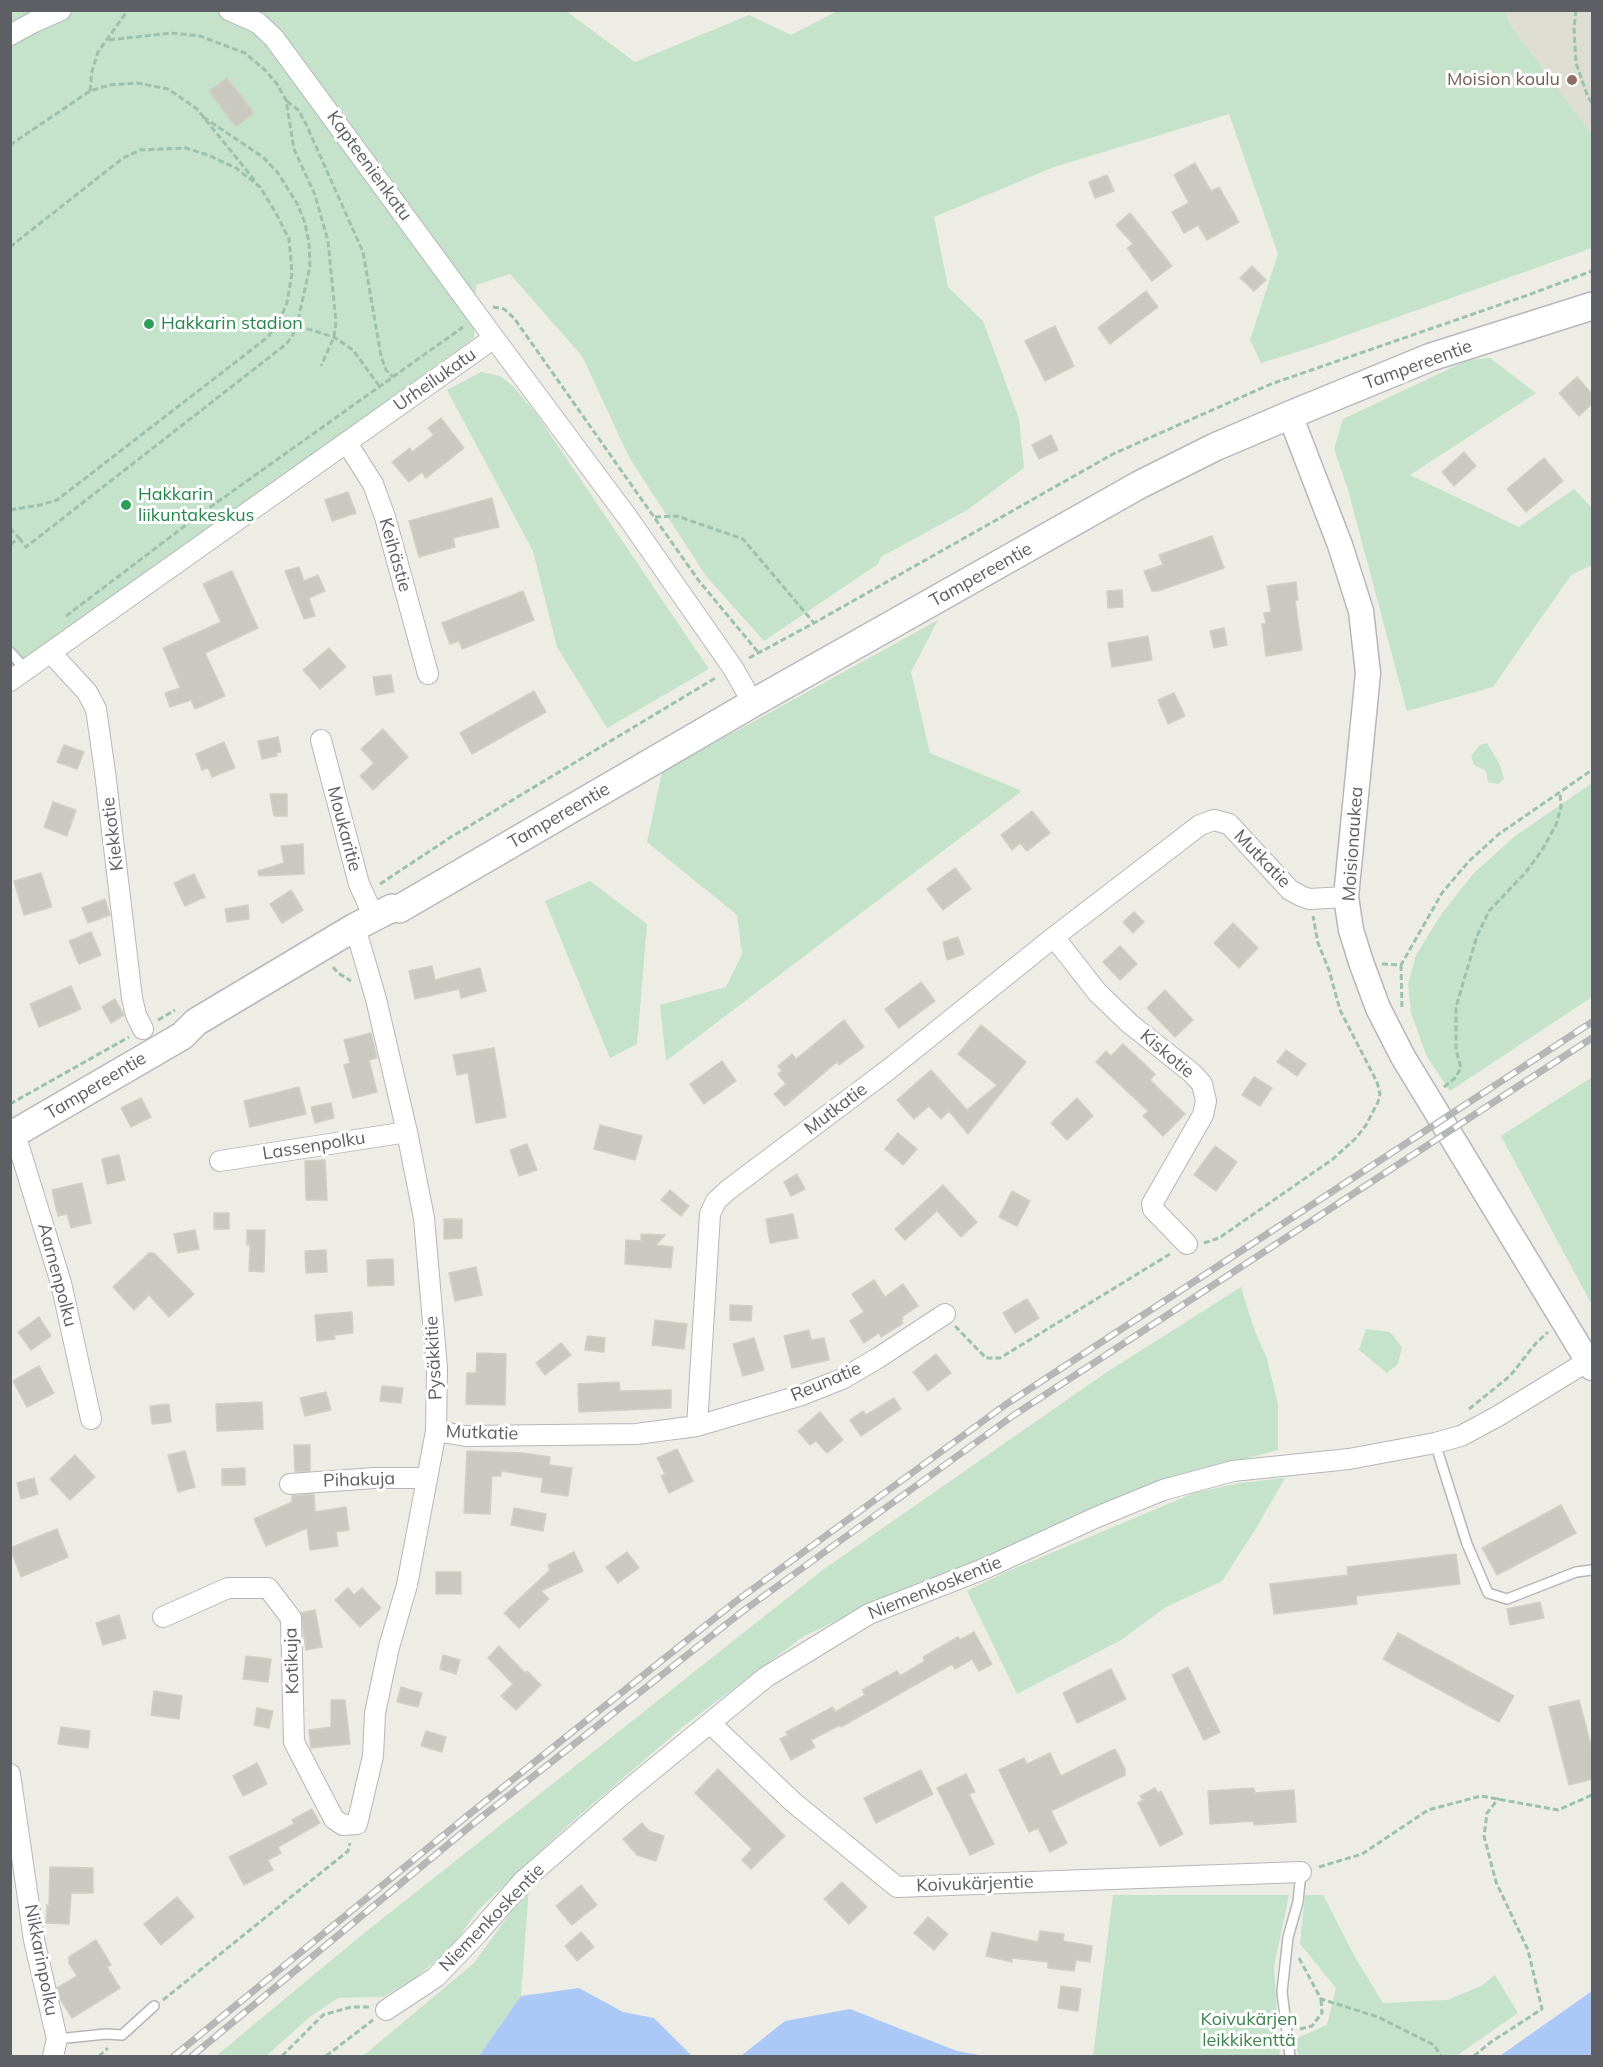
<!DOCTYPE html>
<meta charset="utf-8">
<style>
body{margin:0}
#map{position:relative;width:1603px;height:2067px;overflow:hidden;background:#eeede5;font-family:Mulish,sans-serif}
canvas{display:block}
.frame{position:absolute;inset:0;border:12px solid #5d5f64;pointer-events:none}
</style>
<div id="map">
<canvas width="1603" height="2067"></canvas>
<div class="frame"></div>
</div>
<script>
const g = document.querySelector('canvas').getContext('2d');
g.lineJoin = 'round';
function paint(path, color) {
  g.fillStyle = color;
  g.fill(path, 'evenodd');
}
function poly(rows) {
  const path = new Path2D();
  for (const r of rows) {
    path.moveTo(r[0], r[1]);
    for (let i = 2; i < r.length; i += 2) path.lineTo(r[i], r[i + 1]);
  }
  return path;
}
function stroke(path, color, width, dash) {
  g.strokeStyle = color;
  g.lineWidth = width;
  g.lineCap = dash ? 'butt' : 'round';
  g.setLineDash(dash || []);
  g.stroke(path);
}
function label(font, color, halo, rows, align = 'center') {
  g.font = font + ' Mulish,sans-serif';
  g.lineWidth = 6;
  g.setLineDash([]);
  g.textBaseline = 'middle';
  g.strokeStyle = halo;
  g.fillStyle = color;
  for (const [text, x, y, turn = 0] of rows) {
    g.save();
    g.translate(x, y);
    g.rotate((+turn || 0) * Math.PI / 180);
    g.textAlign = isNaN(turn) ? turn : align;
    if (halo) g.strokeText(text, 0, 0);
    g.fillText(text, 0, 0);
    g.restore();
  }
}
const education = poly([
 [1505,11,1592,11,1592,135,1510,25]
]);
const green = poly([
 [839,10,1505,11,1510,25,1592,135,1592,248,1313,347,1261,363,1250,340,1278,254,1229,114,1054,167,934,217,948,287,983,321,1019,419,1024,468,967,510,881,557,878,564,764,641,706,576,629,457,582,356,510,274,476,285,474,338,11,672,11,11,566,11,635,62,749,15,791,35],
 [1490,358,1536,393,1410,475,1519,527,1574,489,1592,508,1592,565,1571,575,1493,687,1407,711,1348,490,1334,449,1343,419,1468,360],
 [481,372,500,376,513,386,537,415,709,669,607,728,557,647,533,551,447,390],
 [938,620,911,672,930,753,1022,791,666,1061,660,1005,726,987,742,954,737,915,647,842,662,772],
 [1487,743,1500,765,1504,779,1498,784,1488,782,1486,771,1474,765,1471,756,1480,745],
 [1592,783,1592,997,1450,1091,1427,1057,1411,1013,1408,984,1416,955,1442,913,1473,874,1514,837],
 [590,881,647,924,637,1044,610,1058,545,901],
 [1592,1077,1592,1305,1501,1136],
 [1241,1287,1253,1326,1267,1359,1278,1404,1278,1450,1183,1475,1126,1494,1016,1546,917,1583,804,1636,685,1725,566,1827,478,1910,450,1950,412,1980,383,1997,338,1998,311,2016,266,2056,216,2056,363,1934,824,1569,1104,1374],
 [1366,1329,1390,1332,1402,1347,1398,1364,1387,1373,1359,1350],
 [1285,1478,1255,1530,1222,1581,1166,1607,1121,1640,1017,1694,967,1591,1006,1572,1194,1493,1240,1483],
 [529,1887,521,1996,479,2056,363,2056,474,1963],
 [1113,1895,1289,1895,1274,1967,1280,2056,1093,2056],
 [1305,1895,1323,1895,1356,1959,1383,2003,1447,2000,1481,1986,1495,1975,1518,2013,1456,2056,1298,2056,1295,2039,1327,2025,1336,1988,1300,1944]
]);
const water = poly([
 [579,1988,623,2012,654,2018,692,2056,479,2056,521,1996],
 [1592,1991,1592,2056,1500,2056,1504,2053],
 [850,2009,957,2051,985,2056,741,2056,785,2021]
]);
const building = poly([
 [227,78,254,113,236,127,209,91,227,78],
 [1195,163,1211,191,1219,187,1239,222,1207,240,1198,225,1184,233,1172,212,1189,203,1174,175,1195,163],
 [1107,175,1114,191,1095,198,1089,182,1107,175],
 [1130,213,1172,266,1152,281,1127,248,1133,244,1116,225,1130,213],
 [1252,266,1266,280,1254,291,1240,278,1252,266],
 [1146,291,1158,307,1110,344,1098,328,1146,291],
 [1055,326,1074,366,1045,381,1025,341,1055,326],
 [1577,377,1593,395,1593,403,1579,416,1559,393,1577,377],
 [441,418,464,448,426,478,422,472,409,482,392,462,410,448,412,452,434,435,428,428,441,418],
 [1051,435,1058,450,1039,459,1032,445,1051,435],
 [1464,452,1476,466,1454,486,1442,472,1464,452],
 [1544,458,1563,481,1526,512,1507,489,1544,458],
 [348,492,356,513,332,521,325,500,348,492],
 [492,498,499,527,453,538,455,547,419,557,409,521,492,498],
 [1212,536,1224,568,1158,591,1152,591,1144,571,1163,565,1159,555,1212,536],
 [299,567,304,581,318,575,325,591,309,598,315,616,304,619,285,571,299,567],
 [232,571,258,628,205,653,225,696,195,709,191,700,170,707,165,693,180,688,163,648,221,622,203,584,232,571],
 [1296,582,1298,600,1295,600,1302,650,1266,656,1262,624,1266,624,1264,613,1271,612,1267,586,1296,582],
 [1122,590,1123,607,1108,608,1107,591,1122,590],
 [523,591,534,620,462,649,459,641,450,644,442,623,523,591],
 [1224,628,1227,645,1214,648,1210,631,1224,628],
 [1148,636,1152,660,1112,667,1108,643,1148,636],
 [329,648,346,667,320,689,303,670,329,648],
 [391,675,394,692,376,695,373,677,391,675],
 [534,691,546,712,472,754,460,733,534,691],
 [1174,693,1185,716,1168,724,1158,700,1174,693],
 [383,729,408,757,373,790,360,776,374,763,361,749,383,729],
 [278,737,281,752,276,753,277,756,262,759,258,741,278,737],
 [224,742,235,768,212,777,208,768,202,770,196,754,224,742],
 [64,745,84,752,77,769,57,762,64,745],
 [270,794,287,794,287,816,274,816,270,794],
 [53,802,76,810,67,836,44,827,53,802],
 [1032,811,1050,833,1027,851,1020,843,1012,850,1001,835,1032,811],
 [303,844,304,874,259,876,258,871,284,863,281,846,303,844],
 [955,868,971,889,943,910,927,889,955,868],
 [41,873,52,907,24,915,14,881,41,873],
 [194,874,205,897,185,906,174,883,194,874],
 [291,890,303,910,282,923,270,904,291,890],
 [105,899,110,915,88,923,82,908,105,899],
 [248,905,249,919,227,922,225,909,248,905],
 [1134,912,1144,922,1133,933,1123,922,1134,912],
 [1233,923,1258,948,1239,968,1214,943,1233,923],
 [91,932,101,955,79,964,69,941,91,932],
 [958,937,964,954,947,960,943,942,958,937],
 [1120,946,1137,964,1120,980,1103,962,1120,946],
 [432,966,435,980,480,968,486,991,461,998,459,989,415,999,409,971,432,966],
 [921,982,935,1001,899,1028,885,1009,921,982],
 [71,986,81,1009,39,1027,30,1004,71,986],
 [1165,990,1193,1020,1175,1037,1147,1008,1165,990],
 [115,999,124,1015,111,1023,102,1007,115,999],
 [844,1020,864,1047,839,1065,837,1062,785,1106,774,1094,786,1084,778,1074,782,1071,778,1066,792,1054,796,1059,844,1020],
 [981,1025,1026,1062,968,1134,949,1111,941,1119,929,1106,914,1119,897,1100,931,1070,967,1110,997,1085,958,1054,981,1025],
 [371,1033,377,1058,369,1060,377,1092,353,1098,344,1065,350,1063,344,1040,371,1033],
 [1123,1044,1155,1074,1150,1080,1185,1114,1163,1136,1143,1116,1148,1111,1096,1062,1106,1051,1111,1056,1123,1044],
 [494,1048,506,1117,476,1123,468,1073,457,1075,453,1055,494,1048],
 [1286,1050,1306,1064,1297,1076,1277,1062,1286,1050],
 [722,1061,736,1081,704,1104,690,1084,722,1061],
 [1254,1077,1272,1088,1260,1106,1242,1095,1254,1077],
 [299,1087,306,1114,250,1127,244,1101,299,1087],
 [141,1098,151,1117,131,1127,121,1108,141,1098],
 [1077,1098,1093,1116,1067,1140,1051,1123,1077,1098],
 [331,1103,334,1118,315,1123,311,1107,331,1103],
 [600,1125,642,1136,635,1160,594,1149,600,1125],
 [898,1133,917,1149,903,1165,885,1149,898,1133],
 [527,1144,537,1170,519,1176,510,1150,527,1144],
 [1215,1146,1237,1162,1216,1191,1194,1175,1215,1146],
 [119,1155,125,1180,107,1184,102,1159,119,1155],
 [325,1160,327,1200,306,1200,305,1161,325,1160],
 [797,1174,805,1189,791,1196,784,1182,797,1174],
 [82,1183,91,1223,71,1228,67,1214,58,1216,52,1190,82,1183],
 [943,1185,977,1222,961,1237,937,1211,905,1240,895,1229,943,1185],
 [670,1190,689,1206,681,1216,661,1200,670,1190],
 [1012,1191,1030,1201,1017,1226,999,1217,1012,1191],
 [214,1213,229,1213,229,1229,214,1229,214,1213],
 [793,1214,798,1238,770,1243,766,1219,793,1214],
 [444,1219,462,1219,462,1238,444,1239,444,1219],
 [195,1230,199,1249,178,1253,174,1234,195,1230],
 [247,1230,265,1230,264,1272,249,1271,250,1245,247,1245,247,1230],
 [641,1234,665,1235,656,1245,673,1247,671,1268,625,1264,626,1240,641,1241,641,1234],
 [326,1250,327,1272,306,1273,305,1251,326,1250],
 [149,1253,154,1253,194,1294,169,1317,149,1295,134,1310,113,1287,149,1253],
 [393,1259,394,1285,368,1286,367,1260,393,1259],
 [476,1267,482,1295,455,1301,449,1273,476,1267],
 [874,1280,885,1297,903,1284,918,1306,902,1317,903,1319,901,1321,903,1323,881,1337,879,1333,864,1343,850,1321,864,1312,852,1294,874,1280],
 [1027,1299,1039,1318,1015,1333,1003,1313,1027,1299],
 [730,1305,752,1306,751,1321,730,1320,730,1305],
 [352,1312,353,1333,334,1335,335,1339,317,1341,315,1315,352,1312],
 [39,1317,51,1336,31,1350,18,1332,39,1317],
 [655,1320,687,1324,684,1349,652,1345,655,1320],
 [809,1330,811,1340,824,1338,829,1360,792,1368,784,1336,809,1330],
 [587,1336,605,1338,604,1352,585,1350,587,1336],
 [754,1338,764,1370,743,1376,733,1344,754,1338],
 [561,1343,571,1355,545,1375,536,1363,561,1343],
 [477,1353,506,1354,505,1405,466,1404,467,1373,476,1373,477,1353],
 [936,1354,951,1373,928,1391,913,1372,936,1354],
 [39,1366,54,1393,27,1407,13,1381,39,1366],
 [619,1382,620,1391,671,1390,671,1408,579,1412,578,1384,619,1382],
 [382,1386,403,1388,401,1403,380,1401,382,1386],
 [326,1392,331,1410,305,1416,300,1398,326,1392],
 [894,1398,901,1409,861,1436,850,1420,863,1411,866,1415,894,1398],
 [262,1402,263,1429,217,1431,216,1404,262,1402],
 [169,1404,171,1422,152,1424,150,1406,169,1404],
 [820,1412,843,1440,827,1453,816,1441,810,1445,798,1431,820,1412],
 [294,1445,310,1445,310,1471,295,1472,294,1445],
 [677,1449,693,1481,669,1493,661,1476,665,1474,657,1458,677,1449],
 [185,1451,195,1487,178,1492,168,1455,185,1451],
 [467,1451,523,1453,550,1457,549,1465,572,1468,568,1496,541,1492,543,1478,501,1471,501,1476,492,1476,490,1514,464,1513,467,1451],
 [75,1455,95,1477,70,1500,50,1479,75,1455],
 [245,1468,245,1485,222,1485,222,1469,245,1468],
 [34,1478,38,1494,21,1499,17,1483,34,1478],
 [314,1494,315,1512,346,1507,349,1530,336,1532,338,1546,310,1550,307,1528,266,1546,254,1519,292,1502,292,1496,314,1494],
 [1561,1505,1576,1533,1497,1575,1482,1548,1561,1505],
 [514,1508,546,1514,543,1531,511,1525,514,1508],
 [57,1529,68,1557,21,1577,10,1548,57,1529],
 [574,1552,583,1571,541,1591,549,1599,519,1628,504,1613,550,1570,548,1565,574,1552],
 [627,1552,639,1568,618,1583,606,1567,627,1552],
 [1456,1554,1460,1584,1356,1596,1357,1604,1274,1614,1270,1584,1348,1575,1347,1567,1456,1554],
 [436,1572,461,1572,461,1594,436,1594,436,1572],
 [348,1588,354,1595,362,1588,381,1608,360,1627,335,1600,348,1588],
 [1540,1602,1544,1618,1510,1625,1507,1609,1540,1602],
 [315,1610,322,1647,306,1650,301,1613,315,1610],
 [119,1615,126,1638,103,1645,96,1623,119,1615],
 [974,1632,992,1664,979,1671,972,1659,955,1669,952,1664,841,1727,840,1725,811,1740,815,1747,791,1760,780,1739,788,1735,786,1732,833,1707,835,1712,865,1695,862,1690,897,1671,900,1676,925,1661,923,1657,958,1637,960,1640,974,1632],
 [1398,1633,1514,1696,1499,1722,1383,1659,1398,1633],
 [499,1646,525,1673,527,1671,541,1685,516,1710,501,1696,513,1684,488,1658,499,1646],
 [443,1655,460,1660,456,1674,440,1669,443,1655],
 [246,1656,271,1659,268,1682,243,1679,246,1656],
 [1188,1667,1220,1732,1204,1740,1172,1675,1188,1667],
 [1111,1669,1126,1699,1077,1723,1063,1693,1111,1669],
 [401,1687,422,1693,418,1707,397,1702,401,1687],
 [154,1691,182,1696,179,1719,151,1715,154,1691],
 [331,1700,345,1700,350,1744,311,1748,309,1730,331,1727,331,1700],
 [1579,1700,1593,1753,1593,1779,1569,1785,1549,1707,1579,1700],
 [257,1708,273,1711,269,1728,254,1725,257,1708],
 [61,1727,90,1731,88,1748,58,1744,61,1727],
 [426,1731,446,1737,442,1752,421,1746,426,1731],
 [1115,1749,1125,1769,1125,1775,1051,1811,1067,1843,1050,1852,1038,1828,1029,1832,999,1770,1024,1758,1027,1764,1050,1753,1061,1776,1115,1749],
 [257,1763,267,1784,243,1796,233,1776,257,1763],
 [718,1769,785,1836,751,1869,742,1860,752,1849,695,1793,718,1769],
 [921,1770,933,1794,876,1823,864,1798,921,1770],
 [966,1774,975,1792,969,1794,994,1844,970,1855,937,1788,966,1774],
 [1155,1788,1158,1793,1161,1791,1183,1834,1160,1846,1138,1803,1143,1800,1140,1796,1155,1788],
 [1254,1788,1255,1793,1294,1790,1296,1822,1254,1825,1253,1821,1210,1824,1208,1791,1254,1788],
 [312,1809,320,1823,278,1847,281,1853,268,1860,273,1870,244,1885,229,1857,294,1824,292,1820,312,1809],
 [642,1823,649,1831,664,1836,656,1861,637,1855,623,1839,642,1823],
 [50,1867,93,1868,93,1893,71,1893,69,1924,46,1923,47,1905,49,1905,50,1867],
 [842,1882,867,1907,849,1924,824,1899,842,1882],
 [581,1885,597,1905,572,1925,556,1906,581,1885],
 [177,1897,194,1917,161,1945,144,1924,177,1897],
 [928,1917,948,1934,934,1950,914,1933,928,1917],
 [1040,1931,1064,1934,1063,1941,1092,1946,1090,1962,1076,1960,1074,1971,1048,1968,1048,1962,1012,1958,1012,1962,986,1956,992,1932,1038,1942,1040,1931],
 [581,1932,594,1947,577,1961,565,1946,581,1932],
 [96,1940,111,1965,107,1967,120,1988,72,2018,60,1999,57,1988,77,1976,69,1963,69,1957,96,1940],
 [1061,1986,1081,1989,1078,2011,1058,2008,1061,1986]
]);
const path = poly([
 [1576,10,1574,28,1576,63,1588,97,1592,103],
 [109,40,171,33,200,36,245,53,265,70,277,84,286,100,294,149,315,195,328,241,336,322,334,337,321,366],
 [90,91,92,71,98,52,128,10],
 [287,101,298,110,305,122,363,252,381,356,386,370,393,377],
 [10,145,90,91,109,85,137,83,168,89,197,109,256,182],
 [10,247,123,158,140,150,185,148,208,155,236,168,260,187,276,213,289,239,292,273,287,303,279,321,268,337,57,500,40,505,10,510],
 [493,307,504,309,514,318,699,581,758,652],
 [298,326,334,337,353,350,380,387],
 [655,517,677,516,743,539,814,623],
 [10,528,19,538,10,545],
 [19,538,26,547,285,345,292,337,297,325,310,266,309,243,305,223,298,205,278,173,263,157,203,117],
 [66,616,202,513,463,327],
 [749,658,814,623,1113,454,1271,384,1528,295,1592,271],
 [380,884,451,837,717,677],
 [1382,964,1401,965,1442,893,1469,861,1499,834,1592,770],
 [1401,965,1402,1009],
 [333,967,338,973,351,981],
 [158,1020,175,1010],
 [1444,1087,1455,1078,1461,1068,1456,1050,1456,1007,1477,936,1489,911,1526,872,1542,850,1556,825,1561,807,1560,793],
 [10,1104,129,1037],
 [1204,1243,1219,1238,1333,1159,1356,1138,1366,1125,1378,1102,1380,1094,1377,1082,1340,1010,1329,970,1318,943,1313,916],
 [955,1326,986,1358,1000,1358,1170,1254],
 [1469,1409,1510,1376,1536,1343,1548,1332],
 [1319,1867,1362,1854,1428,1810,1481,1796,1558,1810,1592,1795],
 [1299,1958,1321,1999,1378,2017,1434,2045,1441,2056],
 [163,2000,348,1851,350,1843],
 [1300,2029,1312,2026,1322,2013,1321,1999],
 [99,2056,108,2048],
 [282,2056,323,2015,351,2007,370,2007],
 [326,2056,373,2020],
 [1474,2056,1491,2042,1542,2009,1528,1950,1496,1882,1484,1836,1487,1813,1499,1798]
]);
const service = poly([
 [10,652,26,670],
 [1435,1443,1467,1544,1488,1593,1507,1599,1576,1572,1592,1570],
 [57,2039,106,2034,122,2035,154,2006],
 [1290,2056,1282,1992,1288,1937,1298,1902,1301,1872]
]);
const minor = poly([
 [229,10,258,23,274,38,494,338],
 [10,35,34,22,61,10],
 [347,443,373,484,385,517,428,674],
 [51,653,87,692,96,709,105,772,132,998,136,1015,143,1029],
 [10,681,494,338,628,518,733,668,753,703],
 [321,740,359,884,374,917],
 [1054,937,1097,992,1129,1023,1192,1073,1202,1084,1206,1101,1203,1115,1152,1204,1153,1209,1187,1244],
 [15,1134,61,1283,91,1419],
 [220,1161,407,1132],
 [697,1426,799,1396,842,1379,878,1358,945,1314],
 [436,1431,466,1436,636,1434,697,1426,710,1214,716,1201,728,1190,888,1070,1054,937,1200,825,1214,820,1229,824,1290,890,1301,896,1309,899,1346,897],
 [290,1484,375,1478,427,1478],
 [163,1617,228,1588,268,1588,291,1618,294,1742,334,1819,343,1825,357,1824,373,1756,375,1713,389,1647,407,1585,436,1431,437,1368,424,1218,407,1132,376,999,355,927],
 [711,1724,793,1802,897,1887,1301,1872],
 [10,1774,34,1940,57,2039,53,2056],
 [386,2010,436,1977,478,1933,523,1881,617,1799,766,1677,869,1614,986,1568,1097,1517,1163,1490,1233,1471,1349,1459,1435,1443,1461,1436,1498,1416,1588,1361]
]);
const tertiary = poly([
 [1290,415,1340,545,1361,611,1368,673,1346,897,1351,930,1361,962,1378,1008,1403,1057,1592,1368]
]);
const secondary = poly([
 [10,1136,182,1036,196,1022,355,927,392,908,399,909,753,703,1139,485,1215,447,1290,415,1431,357,1592,306]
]);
const rail = poly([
 [174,2056,467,1816,735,1602,1005,1405,1592,1022],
 [192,2056,474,1823,743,1611,1014,1415,1592,1038]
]);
const markers = [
 [1572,80,6,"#8d6e63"],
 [149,324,6,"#2e9e5b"],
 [126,505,6,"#2e9e5b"]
];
const educationNames = [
 ["Moision koulu",1560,80]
];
const streetNames = [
 ["Kapteenienkatu",369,166,54],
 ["Tampereentie",1418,365,-20],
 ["Urheilukatu",435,380,-35],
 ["Keihästie",395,555,74],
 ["Tampereentie",981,575,-29],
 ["Tampereentie",559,816,-30],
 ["Moukaritie",344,829,75],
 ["Kiekkotie",113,834,-97],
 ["Moisionaukea",1353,844,-86],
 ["Mutkatie",1262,859,46],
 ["Kiskotie",1167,1054,40],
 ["Tampereentie",96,1086,-31],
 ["Mutkatie",836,1109,-37],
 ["Lassenpolku",314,1146,-9],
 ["Aarnenpolku",57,1275,75],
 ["Pysäkkitie",434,1358,-93],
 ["Reunatie",826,1382,-23],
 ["Mutkatie",482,1433,2],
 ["Pihakuja",359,1480,-2],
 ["Niemenkoskentie",935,1588,-22],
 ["Kotikuja",292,1661,-92],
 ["Koivukärjentie",975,1884,-2],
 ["Niemenkoskentie",492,1918,-46],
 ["Nikkarinpolku",41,1960,79]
];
const leisureNames = [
 ["Hakkarin stadion",161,324],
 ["Hakkarin",138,495],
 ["liikuntakeskus",138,516]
];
const parkNames = [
 ["Koivukärjen",1249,2020],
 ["leikkikenttä",1249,2041]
];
paint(education, '#deddd3');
paint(green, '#c4e3ca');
paint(water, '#abc8f7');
paint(building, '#c9c8c1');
stroke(building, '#d2d0c4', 1.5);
stroke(service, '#b5b6bb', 12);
stroke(minor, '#b5b6bb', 22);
stroke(tertiary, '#b5b6bb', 27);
stroke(secondary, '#b6b8bd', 30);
stroke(path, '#9cc1ae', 3, [6, 3]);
stroke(service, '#fff', 9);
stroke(minor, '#fff', 20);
stroke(tertiary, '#fff', 24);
stroke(secondary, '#fff', 27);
stroke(rail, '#b5b6b6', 7);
stroke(rail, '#fff', 4.5, [14]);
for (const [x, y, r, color] of markers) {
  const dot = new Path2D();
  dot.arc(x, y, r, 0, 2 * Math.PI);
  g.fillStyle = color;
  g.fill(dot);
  stroke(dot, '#fff', 2);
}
label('18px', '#785e54', '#fff', educationNames, 'right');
label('18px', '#5d5f64', '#fff', streetNames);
label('18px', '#27864d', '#fff', leisureNames, 'left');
label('18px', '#3d834e', '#fff', parkNames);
</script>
